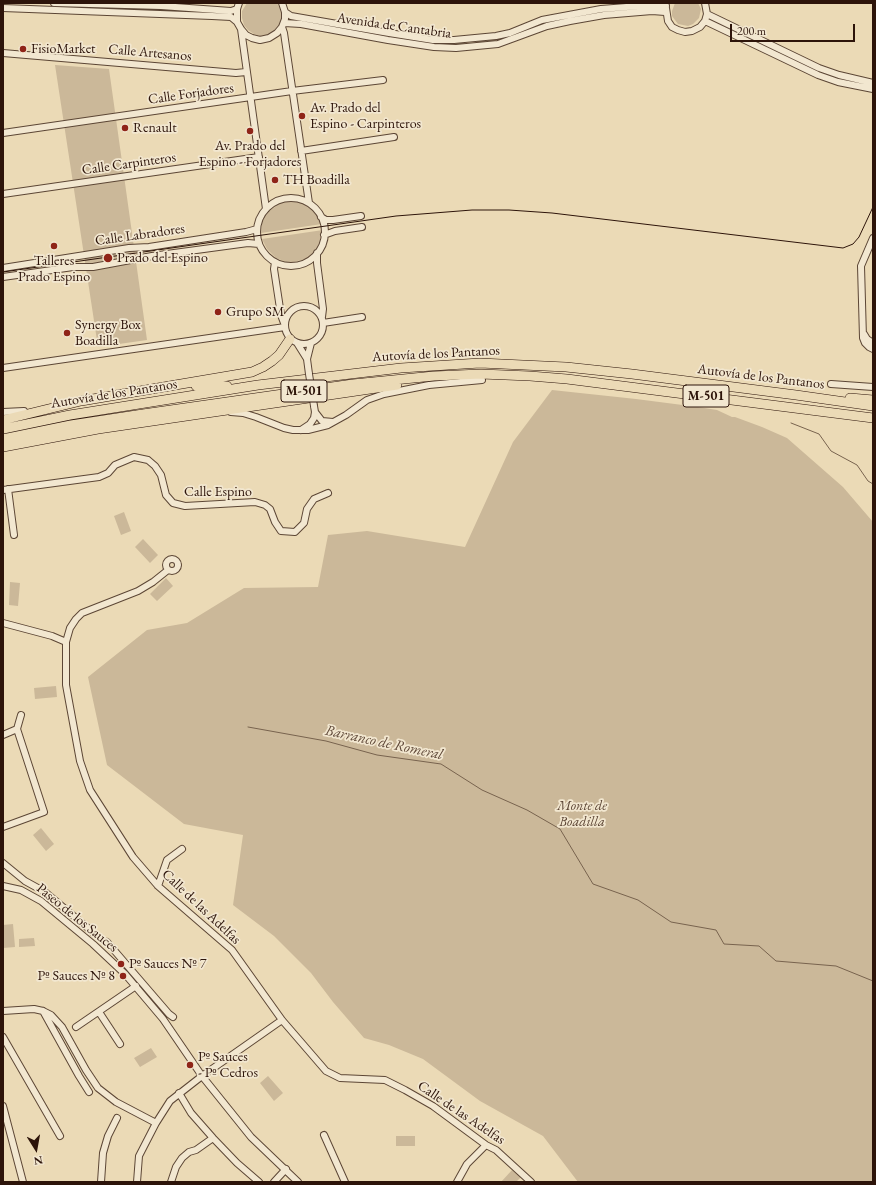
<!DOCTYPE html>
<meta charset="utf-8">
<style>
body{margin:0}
#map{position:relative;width:876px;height:1185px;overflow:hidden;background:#ebdab6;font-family:"EB Garamond",serif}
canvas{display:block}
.frame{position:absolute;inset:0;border:4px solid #2d140a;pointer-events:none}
.north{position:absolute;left:16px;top:1129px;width:40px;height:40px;-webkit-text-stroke:3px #f2e7d0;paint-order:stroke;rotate:169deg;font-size:11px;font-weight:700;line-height:16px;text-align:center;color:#2d140a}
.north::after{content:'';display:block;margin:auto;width:14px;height:18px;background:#2d140a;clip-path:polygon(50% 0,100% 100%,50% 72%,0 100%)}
.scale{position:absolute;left:730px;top:24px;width:125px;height:18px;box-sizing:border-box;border:2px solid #2d140a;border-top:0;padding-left:5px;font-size:12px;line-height:14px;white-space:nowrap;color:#2d140a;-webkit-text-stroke:3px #f2e7d0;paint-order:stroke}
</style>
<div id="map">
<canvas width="876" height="1185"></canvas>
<div class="frame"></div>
<div class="north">N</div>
<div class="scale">200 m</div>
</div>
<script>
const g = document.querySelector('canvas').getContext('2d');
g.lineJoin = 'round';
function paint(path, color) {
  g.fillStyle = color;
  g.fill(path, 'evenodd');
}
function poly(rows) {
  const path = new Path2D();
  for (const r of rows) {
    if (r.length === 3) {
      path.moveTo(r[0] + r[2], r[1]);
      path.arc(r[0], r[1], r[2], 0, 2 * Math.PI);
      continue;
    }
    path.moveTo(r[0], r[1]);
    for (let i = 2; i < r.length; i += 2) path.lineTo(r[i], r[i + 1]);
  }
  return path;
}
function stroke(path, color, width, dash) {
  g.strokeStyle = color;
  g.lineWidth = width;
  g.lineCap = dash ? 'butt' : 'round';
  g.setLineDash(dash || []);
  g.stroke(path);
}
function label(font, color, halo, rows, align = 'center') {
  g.font = font + ' "EB Garamond",serif';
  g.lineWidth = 3.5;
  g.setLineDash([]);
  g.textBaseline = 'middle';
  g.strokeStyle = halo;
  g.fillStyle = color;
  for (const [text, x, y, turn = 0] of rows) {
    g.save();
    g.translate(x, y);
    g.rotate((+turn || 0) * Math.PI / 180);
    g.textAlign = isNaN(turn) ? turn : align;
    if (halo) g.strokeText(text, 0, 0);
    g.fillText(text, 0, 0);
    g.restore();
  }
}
const green = poly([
 [247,3,277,3,281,10,282,16,278,28,268,35,261,36,254,34,248,30,244,25,242,18,242,11],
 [675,3,698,3,701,9,699,18,693,24,688,26,678,24,672,16,672,11],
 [55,65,109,69,147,340,98,347],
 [287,201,295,201,307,205,316,213,322,224,261,233,262,223,268,212,279,204],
 [323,230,320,244,316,251,306,259,293,262,286,262,276,258,267,249,262,239],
 [552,390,636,399,698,407,717,410,732,417,735,417,762,427,787,438,843,487,873,522,873,1182,578,1182,543,1136,480,1101,423,1059,389,1045,364,1038,333,1002,311,973,274,936,233,905,243,835,184,824,107,765,88,677,147,630,187,623,244,588,318,587,328,535,367,531,465,547,513,442],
 [124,512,131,531,121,535,114,516],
 [143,539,158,555,150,563,135,547],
 [166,578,173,586,157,601,150,594],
 [10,582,20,583,18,606,9,605],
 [56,686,57,697,35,699,34,688],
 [41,828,54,844,46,851,33,835],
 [13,924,15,947,3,948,3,925],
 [34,938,35,946,19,947,19,939],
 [151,1048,157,1057,140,1067,134,1058],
 [268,1076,283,1093,274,1101,260,1083],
 [396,1136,415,1136,415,1146,396,1146],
 [512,1170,521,1177,516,1182,501,1182]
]);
const stream = poly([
 [791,423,819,434,831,451,857,465,868,481,873,484],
 [248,727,326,741,377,755,441,764,482,790,527,810,560,829,593,884,638,900,671,922,716,930,724,944,759,946,776,961,836,966,873,981]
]);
const minor = poly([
 [54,3,161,6,231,11,237,9],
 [239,3,237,9,237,22,241,29,246,35,252,38,260,40,269,38,277,33,282,27,285,19,285,12,282,3],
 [3,8,212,16,231,17,237,22],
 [666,8,668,21,672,27,678,30,685,32,692,31,700,27,705,21,707,14,705,3],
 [285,12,291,16,389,33,433,40,454,40,496,36,510,33,542,20,601,9,652,5,666,6],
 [707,14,819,68,839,75,873,83],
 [705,21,818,75,838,82,873,89],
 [284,23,301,24,388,40,434,47,456,48,498,44,547,26,570,21,604,15,652,11,665,12],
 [282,27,284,33,309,203],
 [241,29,266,209],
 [3,53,236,73,246,72],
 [3,133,292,91,383,80],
 [301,151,394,137],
 [3,194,259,157],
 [291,232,34],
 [321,217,326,220,333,220,361,216],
 [324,235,335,231,362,227],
 [873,238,861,266,863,338,865,343,869,347,873,349],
 [317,253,317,263,323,309,322,317],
 [275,262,274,269,281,315,284,323],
 [3,268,129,248,149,247,246,232,257,229],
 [3,277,73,267,93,267,152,256,248,243,259,244],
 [304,325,19],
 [323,323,362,317],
 [864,334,867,339,873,343],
 [297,343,307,359,309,374],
 [307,359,311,343],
 [3,368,285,327],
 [831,384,873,387],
 [3,412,24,411],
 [231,412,243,413,256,417,284,428,293,430,308,430,328,425,346,415,367,400,384,394,429,385,482,380],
 [315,412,322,421,333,422],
 [301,430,310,424,314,418,315,412,314,406],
 [8,489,14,535],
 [3,490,99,477,108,473,115,465,134,457,148,460,155,466,161,475,166,495,173,503,185,506,255,502,265,505,270,509,275,522,281,531,295,532,304,523,307,509,314,499,328,493],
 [172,565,6],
 [168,570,153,582,138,591,82,613,76,619,70,628,66,642,66,685,80,761,90,790,133,857,158,886,232,950,282,1020,326,1071,340,1078,385,1080,405,1090,433,1106,486,1145,496,1150,531,1182],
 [3,623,52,636,66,642],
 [3,735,17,729,21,715],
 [3,827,44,812,17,729],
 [3,863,25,881,45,892,95,934],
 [3,886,21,890,41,901,93,944,125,974,163,1019,202,1076,251,1137,298,1182],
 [158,886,167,860,182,849],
 [107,942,169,1014,173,1017],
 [3,1011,34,1009,43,1011,51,1015,62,1027,86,1070,98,1088,116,1102,156,1123],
 [43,1011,79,1076,89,1092],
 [99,1012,120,1044],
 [76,1027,136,986],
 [3,1037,60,1136],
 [179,1093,191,1113,213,1138,237,1163,259,1182],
 [3,1106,23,1182],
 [324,1135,345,1182],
 [101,1182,103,1153,108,1136,117,1118],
 [137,1182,139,1156,156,1123,170,1101,202,1076,282,1020],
 [171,1182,176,1167,182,1158,189,1152,196,1150,213,1138],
 [274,1182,286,1169],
 [457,1182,467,1164,486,1145]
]);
const highway = poly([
 [196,386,227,386],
 [850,398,873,400],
 [3,420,81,401,252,372,263,367,272,361,279,355,290,339],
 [3,429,70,415,258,385,401,368,480,363,566,367,632,374,796,395,873,406],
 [3,439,71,425,143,414,353,384,434,376,481,374,530,376,567,379,873,418],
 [3,447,98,429,397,385]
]);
const tram = poly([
 [3,272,396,216,472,210,509,210,552,213,843,248,853,244,859,237,873,207]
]);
const minorBridge = poly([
 [309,374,314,406]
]);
const markers = [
 [23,49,4,"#8f2418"],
 [302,116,4,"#8f2418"],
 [125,128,4,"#8f2418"],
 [250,131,4,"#8f2418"],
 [275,180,4,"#8f2418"],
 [54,246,4,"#8f2418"],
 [108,258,5,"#8f2418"],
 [218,312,4,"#8f2418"],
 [67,333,4,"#8f2418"],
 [121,964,4,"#8f2418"],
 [123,976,4,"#8f2418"],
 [190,1065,4,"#8f2418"]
];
const shields = [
 [304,391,46],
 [706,396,46]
];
const shieldNames = [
 ["M-501",304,391],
 ["M-501",706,396]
];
const streetNames = [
 ["Avenida de Cantabria",394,26,8],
 ["Calle Artesanos",150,53,5],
 ["Calle Forjadores",191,94,-8],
 ["Calle Carpinteros",129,164,-8],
 ["Calle Labradores",140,235,-8],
 ["Autovía de los Pantanos",436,354,-3],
 ["Autovía de los Pantanos",761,377,7],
 ["Autovía de los Pantanos",114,394,-9],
 ["Calle Espino",218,492],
 ["Calle de las Adelfas",201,907,43],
 ["Paseo de los Sauces",77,918,39],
 ["Calle de las Adelfas",461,1113,34]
];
const poiNames = [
 ["FisioMarket",31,49],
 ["Av. Prado del",310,108],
 ["Espino - Carpinteros",310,124],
 ["Renault",133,128],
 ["Av. Prado del",250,146,"center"],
 ["Espino - Forjadores",250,162,"center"],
 ["TH Boadilla",283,180],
 ["Prado del Espino",117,258],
 ["Talleres",54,261,"center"],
 ["Prado Espino",54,277,"center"],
 ["Grupo SM",226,312],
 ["Synergy Box",75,325],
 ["Boadilla",75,341],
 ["Pº Sauces Nº 7",129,964],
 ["Pº Sauces Nº 8",115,976,"right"],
 ["Pº Sauces",198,1057],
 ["- Pº Cedros",198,1073]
];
const parkNames = [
 ["Monte de",582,806],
 ["Boadilla",582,822]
];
const waterNames = [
 ["Barranco de Romeral",384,743,12]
];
paint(green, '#cbb899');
stroke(stream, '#78634e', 1);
stroke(minor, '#5c4635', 8);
stroke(highway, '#2d140a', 10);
stroke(minor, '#f2e7d0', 6);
stroke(highway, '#ebdab6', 9);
stroke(tram, '#2d140a', 1);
stroke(minorBridge, '#5c4635', 8, []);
stroke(minorBridge, '#f2e7d0', 6);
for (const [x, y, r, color] of markers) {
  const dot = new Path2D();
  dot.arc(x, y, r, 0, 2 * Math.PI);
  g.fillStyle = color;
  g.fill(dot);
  stroke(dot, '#f2e7d0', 1.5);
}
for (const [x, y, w] of shields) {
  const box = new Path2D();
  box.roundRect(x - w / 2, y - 11, w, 22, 3);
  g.fillStyle = '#f2e7d0';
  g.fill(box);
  stroke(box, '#2d140a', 1);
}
label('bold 13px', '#2d140a', null, shieldNames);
label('14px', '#2d140a', '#f2e7d0', streetNames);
label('14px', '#2d140a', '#f2e7d0', poiNames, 'left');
label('italic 14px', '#5c4535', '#f2e7d0', parkNames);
label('italic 15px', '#5f4838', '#f2e7d0', waterNames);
</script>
